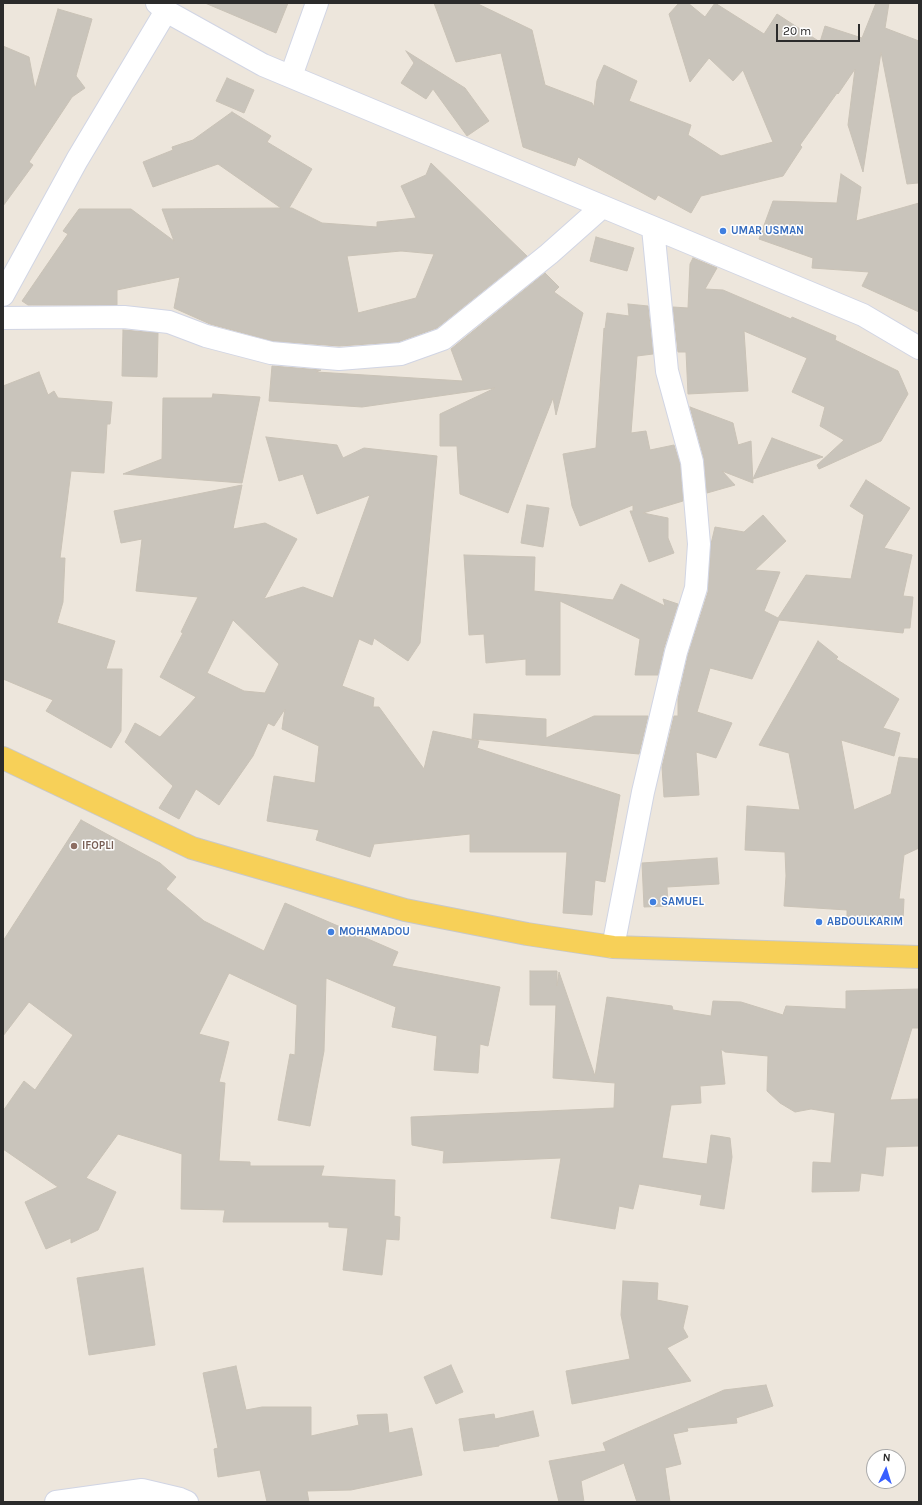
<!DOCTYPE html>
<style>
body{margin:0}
#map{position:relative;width:922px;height:1505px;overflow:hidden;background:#ede6dc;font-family:Karla,sans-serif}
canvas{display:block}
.frame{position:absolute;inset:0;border:4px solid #2b2b2b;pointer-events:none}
.north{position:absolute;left:866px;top:1449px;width:40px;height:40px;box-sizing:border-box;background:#fff;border:1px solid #aaa;border-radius:50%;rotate:4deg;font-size:11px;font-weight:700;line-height:16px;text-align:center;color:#2b2b2b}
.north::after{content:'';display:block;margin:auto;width:14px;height:18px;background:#375eff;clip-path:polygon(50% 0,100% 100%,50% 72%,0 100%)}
.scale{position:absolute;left:776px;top:24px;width:84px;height:18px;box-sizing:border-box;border:2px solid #2b2b2b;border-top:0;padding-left:5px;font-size:12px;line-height:14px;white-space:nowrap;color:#2b2b2b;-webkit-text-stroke:3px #fff;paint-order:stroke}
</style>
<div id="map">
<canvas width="922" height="1505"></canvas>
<div class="frame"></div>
<div class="north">N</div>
<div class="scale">20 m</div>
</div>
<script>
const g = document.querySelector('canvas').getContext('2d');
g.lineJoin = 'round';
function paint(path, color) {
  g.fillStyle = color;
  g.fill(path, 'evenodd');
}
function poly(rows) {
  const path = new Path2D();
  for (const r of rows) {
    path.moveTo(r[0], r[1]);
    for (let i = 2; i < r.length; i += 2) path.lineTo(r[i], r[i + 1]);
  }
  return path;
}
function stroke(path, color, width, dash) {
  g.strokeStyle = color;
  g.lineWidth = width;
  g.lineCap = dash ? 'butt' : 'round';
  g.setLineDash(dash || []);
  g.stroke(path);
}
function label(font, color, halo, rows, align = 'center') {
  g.font = font + ' Karla,sans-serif';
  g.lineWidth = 3;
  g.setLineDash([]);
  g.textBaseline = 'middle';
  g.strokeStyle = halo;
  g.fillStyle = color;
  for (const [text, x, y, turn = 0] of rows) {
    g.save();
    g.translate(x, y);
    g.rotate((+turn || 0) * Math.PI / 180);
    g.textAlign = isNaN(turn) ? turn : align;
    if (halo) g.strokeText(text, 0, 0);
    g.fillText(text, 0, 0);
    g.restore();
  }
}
const building = poly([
 [205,3,288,3,276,33,205,3],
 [434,3,476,3,532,30,545,85,592,103,594,107,597,81,604,65,637,81,629,101,691,125,688,135,721,156,773,142,743,70,733,81,709,58,690,82,669,14,679,3,688,3,705,17,715,3,764,34,777,14,820,42,825,26,862,38,876,3,889,3,885,28,919,41,918,183,907,184,881,52,863,172,848,125,855,69,838,94,837,93,800,145,802,147,783,176,701,196,691,213,658,195,655,200,578,157,575,166,523,147,501,53,456,62,434,3],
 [58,9,92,19,76,76,85,88,72,97,29,162,33,165,3,206,3,46,29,57,35,89,58,9],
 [406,51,465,88,489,121,467,136,433,89,426,99,401,83,414,63,406,51],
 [227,78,254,90,244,113,216,101,227,78],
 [232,112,271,136,267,142,312,169,289,208,292,208,322,223,377,227,377,222,416,218,401,186,426,175,431,163,527,256,437,328,398,342,339,346,273,341,210,324,174,308,180,277,117,290,117,305,28,305,22,301,68,234,63,231,79,209,131,209,174,241,162,209,281,208,218,164,153,187,143,162,173,150,172,147,193,140,232,112],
 [401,251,434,254,416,298,358,313,347,256,401,251],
 [841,174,861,187,856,221,919,203,919,312,862,286,869,272,812,268,813,258,759,239,773,201,837,203,841,174],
 [596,237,634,248,627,271,590,261,596,237],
 [693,258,717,268,705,289,723,290,791,319,792,317,836,336,835,340,898,371,908,394,881,441,819,469,817,465,844,440,820,426,825,407,792,392,807,358,744,331,748,391,688,394,686,352,678,352,673,307,688,308,690,264,693,258],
 [545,273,559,287,554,292,583,313,556,415,553,398,508,513,460,494,457,446,440,446,440,414,495,388,362,407,269,401,272,366,321,370,316,372,463,381,451,349,545,273],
 [628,304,648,306,653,354,637,356,631,433,646,431,650,450,674,445,680,464,683,501,643,513,668,518,668,538,674,553,649,562,630,511,633,511,633,505,580,526,572,506,563,454,596,448,604,328,605,329,607,313,629,316,628,304],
 [123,330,158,333,157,377,122,376,123,330],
 [39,372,48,395,54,391,58,398,112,402,110,424,107,424,104,473,71,471,60,558,65,558,63,602,57,623,115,641,106,669,122,669,121,731,111,748,46,711,53,700,3,679,3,386,39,372],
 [213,394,260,397,242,483,123,474,162,459,163,398,212,398,213,394],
 [690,407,733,423,738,445,751,441,753,483,722,471,735,485,707,493,704,459,690,407],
 [266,437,337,445,343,458,364,448,437,456,420,643,408,661,374,638,372,645,359,639,342,686,374,698,373,707,379,707,424,769,433,731,479,741,477,748,620,795,605,882,595,880,592,915,563,913,567,852,470,852,470,834,374,844,370,857,316,840,319,830,267,821,274,776,315,783,319,746,282,729,285,709,274,726,268,723,253,756,219,805,196,789,179,819,159,808,173,786,125,742,135,723,160,737,196,697,160,677,183,633,181,632,198,597,136,591,142,539,121,543,114,511,242,485,233,529,265,523,297,539,264,599,303,587,333,598,370,495,317,514,303,474,279,481,266,437],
 [233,620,279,664,265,693,244,691,207,673,233,620],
 [772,438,823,457,753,479,772,438],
 [866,480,910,508,884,548,912,555,903,596,913,597,910,628,904,628,903,633,779,620,752,679,710,668,697,712,732,723,716,758,696,752,699,795,664,797,662,767,674,716,678,716,678,699,688,655,708,592,711,544,715,527,744,532,763,515,786,541,755,570,780,572,764,611,778,618,806,575,851,579,864,515,850,506,866,480],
 [527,505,549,508,543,547,521,543,527,505],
 [464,555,535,557,534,591,613,600,621,584,665,606,663,599,678,604,664,648,658,675,635,675,640,639,560,601,560,675,526,675,526,659,486,663,484,634,469,635,464,555],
 [818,641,838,657,836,659,899,699,883,728,900,733,894,756,841,740,854,810,891,794,899,757,919,759,919,848,904,855,899,899,904,899,903,921,880,920,880,923,847,922,847,910,784,906,786,876,785,852,745,850,747,806,800,810,789,753,759,745,818,641],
 [474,714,546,719,546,738,594,716,648,716,639,754,472,739,474,714],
 [81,820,160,863,176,877,166,889,204,921,264,951,285,903,398,952,392,966,500,987,488,1046,480,1044,478,1073,434,1070,437,1036,392,1027,396,1007,326,978,324,1051,310,1126,278,1120,290,1054,295,1055,297,1005,229,973,199,1034,229,1042,219,1082,225,1083,219,1161,250,1162,250,1166,324,1166,321,1176,395,1180,394,1216,400,1217,399,1240,386,1239,382,1275,343,1270,348,1228,329,1227,329,1222,223,1222,225,1210,181,1209,182,1154,118,1134,86,1178,116,1192,98,1230,71,1243,71,1238,46,1249,25,1202,58,1187,3,1149,3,1111,24,1081,35,1090,73,1035,29,1002,3,1036,3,941,81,820],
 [717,858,719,884,667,887,668,906,644,907,642,863,717,858],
 [530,971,557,971,557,986,559,972,595,1076,607,997,672,1006,673,1010,711,1016,713,1001,741,1002,783,1015,786,1006,846,1009,846,991,919,989,919,1028,912,1028,890,1100,919,1099,919,1146,886,1147,883,1176,861,1173,859,1191,812,1192,813,1162,831,1163,835,1113,811,1109,795,1112,780,1103,767,1091,768,1056,725,1052,721,1049,725,1084,700,1086,701,1103,671,1105,662,1158,707,1164,711,1135,730,1138,732,1157,724,1209,700,1205,702,1195,639,1184,633,1209,619,1206,615,1229,551,1218,561,1158,443,1163,444,1151,412,1145,411,1117,614,1108,615,1083,553,1078,556,1005,530,1005,530,971],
 [143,1268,155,1345,89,1355,77,1278,143,1268],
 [623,1281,658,1283,657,1300,688,1306,683,1328,688,1337,667,1348,691,1381,572,1404,566,1371,630,1359,621,1315,623,1281],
 [451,1365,463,1392,436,1404,424,1377,451,1365],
 [236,1366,246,1410,262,1407,311,1407,311,1436,359,1425,357,1415,387,1414,389,1433,412,1428,422,1475,351,1490,307,1491,309,1502,267,1502,260,1470,218,1477,214,1449,218,1448,203,1373,236,1366],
 [766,1385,773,1406,736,1418,737,1423,687,1428,688,1431,673,1434,681,1464,665,1468,670,1502,637,1502,624,1463,581,1481,584,1502,559,1502,549,1461,606,1451,603,1443,724,1390,766,1385],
 [533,1411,539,1436,499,1445,499,1446,464,1451,459,1419,494,1414,495,1419,533,1411]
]);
const street = poly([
 [157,3,166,11,263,65,863,315,919,348],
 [291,76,317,3],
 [3,295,77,160,166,11],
 [3,318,124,317,169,322,206,336,271,353,339,359,401,354,443,339,549,254,602,207],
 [613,947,643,792,676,652,696,588,699,544,692,462,667,371,653,228],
 [56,1502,142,1490,180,1499,187,1502]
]);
const primary = poly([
 [3,758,192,848,405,910,527,934,613,947,919,957]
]);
const markers = [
 [723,231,4,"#3f7fe0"],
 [74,846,4,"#8d6e63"],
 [653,902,4,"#3f7fe0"],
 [819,922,4,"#3f7fe0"],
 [331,932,4,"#3f7fe0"]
];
const shopNames = [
 ["UMAR USMAN",731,231],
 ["SAMUEL",661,902],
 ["ABDOULKARIM",827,922],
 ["MOHAMADOU",339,932]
];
const educationNames = [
 ["IFOPLI",82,846]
];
paint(building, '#c9c4bb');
stroke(building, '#c9c2b6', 1);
stroke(street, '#d1d5e4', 24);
stroke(primary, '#c8c8c8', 24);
stroke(street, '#fff', 22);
stroke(primary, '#f7d058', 22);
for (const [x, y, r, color] of markers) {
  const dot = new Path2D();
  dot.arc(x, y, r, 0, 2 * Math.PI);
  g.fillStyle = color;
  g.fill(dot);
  stroke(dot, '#fff', 1.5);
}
label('bold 11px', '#366cbe', '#fff', shopNames, 'left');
label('bold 11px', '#785e54', '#fff', educationNames, 'left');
</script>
